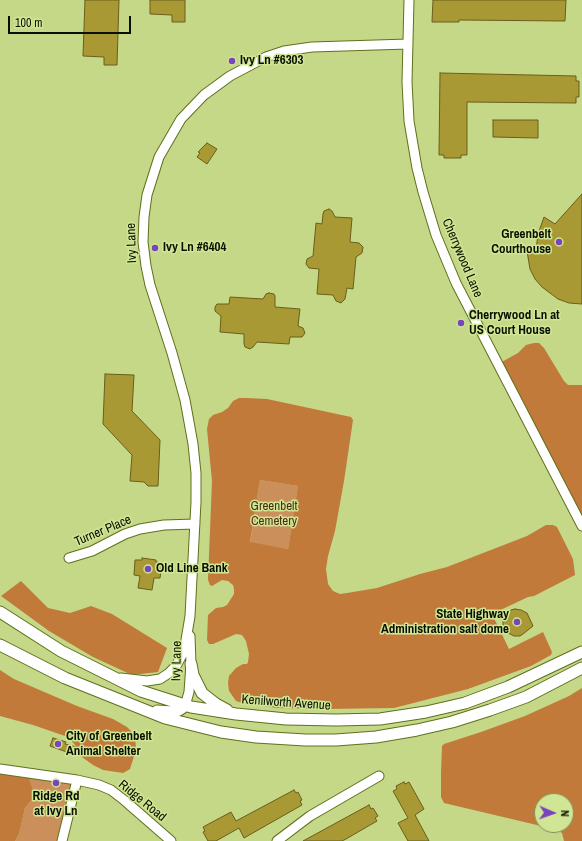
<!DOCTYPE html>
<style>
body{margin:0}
#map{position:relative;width:582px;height:841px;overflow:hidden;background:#c4d887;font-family:"Archivo Narrow",sans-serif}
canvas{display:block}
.north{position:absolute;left:534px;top:793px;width:40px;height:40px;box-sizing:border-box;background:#d1e694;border:1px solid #829059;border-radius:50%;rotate:92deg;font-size:11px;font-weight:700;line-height:16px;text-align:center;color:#0b0f00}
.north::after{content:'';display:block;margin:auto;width:14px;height:18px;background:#7945bd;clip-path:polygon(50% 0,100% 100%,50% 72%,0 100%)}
.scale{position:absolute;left:8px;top:16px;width:123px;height:18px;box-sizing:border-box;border:2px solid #0b0f00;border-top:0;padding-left:5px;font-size:12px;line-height:14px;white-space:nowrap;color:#0b0f00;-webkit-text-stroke:3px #d1e694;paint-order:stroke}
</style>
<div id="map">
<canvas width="582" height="841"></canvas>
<div class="north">N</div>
<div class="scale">100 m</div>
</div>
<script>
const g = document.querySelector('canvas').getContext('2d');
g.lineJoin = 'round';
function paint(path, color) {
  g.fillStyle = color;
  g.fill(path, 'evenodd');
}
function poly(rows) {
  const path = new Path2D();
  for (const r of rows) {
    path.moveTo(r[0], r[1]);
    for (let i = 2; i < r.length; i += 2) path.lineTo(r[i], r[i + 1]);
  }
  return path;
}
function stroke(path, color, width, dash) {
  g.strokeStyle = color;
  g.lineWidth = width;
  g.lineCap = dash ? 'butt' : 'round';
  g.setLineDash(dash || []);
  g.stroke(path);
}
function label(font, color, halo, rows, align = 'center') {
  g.font = font + ' "Archivo Narrow",sans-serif';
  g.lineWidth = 3;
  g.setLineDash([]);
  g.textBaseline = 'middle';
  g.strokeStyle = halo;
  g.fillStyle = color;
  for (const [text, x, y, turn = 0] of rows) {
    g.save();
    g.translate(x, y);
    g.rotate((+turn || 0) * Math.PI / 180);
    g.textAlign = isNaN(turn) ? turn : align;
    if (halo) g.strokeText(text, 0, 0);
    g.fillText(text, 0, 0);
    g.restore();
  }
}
const green = poly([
 [260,480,298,486,288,549,250,543],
 [27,773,77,780,62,841,15,841,19,834,25,808,33,798]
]);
const forest = poly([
 [534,343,539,343,544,348,564,381,568,385,582,385,582,526,498,364,518,353,526,345],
 [239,398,247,398,267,399,351,417,353,420,344,481,335,531,328,556,326,569,328,584,333,591,340,594,347,593,377,588,420,574,447,567,527,536,546,525,553,525,557,527,573,559,575,575,534,596,528,597,492,614,509,649,543,632,552,652,551,655,531,666,468,689,394,708,326,709,277,708,242,703,236,701,229,691,228,683,229,676,236,668,243,664,247,664,248,662,249,654,246,641,242,635,236,634,213,644,209,644,207,640,208,615,216,608,223,607,227,605,234,594,234,589,233,585,228,581,222,580,212,586,210,585,208,580,212,481,207,429,209,419,213,415,222,412,228,408,233,401],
 [260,480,298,486,288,549,250,542],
 [21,581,48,608,70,613,91,606,112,614,167,648,158,672,132,675,93,657,49,631,1,596],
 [0,670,14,679,77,706,113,719,127,727,135,735,136,750,130,769,123,773,103,770,93,765,82,757,77,752,76,746,68,737,33,725,0,716],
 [582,688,582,841,564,841,562,833,558,830,444,803,441,797,441,772,442,746,444,744,481,732,525,716,569,696],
 [542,801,566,801,566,825,542,825],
 [0,769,27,773,33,791,33,798,25,808,19,834,15,841,0,841]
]);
const building = poly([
 [85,0,119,0,117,65,104,65,104,57,83,56,85,0],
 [150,0,185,0,185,22,172,22,172,15,150,14,150,0],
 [433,0,566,0,565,21,459,20,459,22,432,22,433,0],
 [440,73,576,76,576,81,579,81,579,97,576,97,576,103,467,102,467,155,461,155,461,158,444,158,444,155,439,155,440,73],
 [493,120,538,120,538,138,493,137,493,120],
 [207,143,217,149,207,164,197,157,200,153,198,152,207,143],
 [582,194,582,304,569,303,558,299,542,287,535,279,530,269,527,251,536,250,538,234,544,217,555,224,582,194],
 [329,209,332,211,335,217,352,218,350,242,359,243,363,247,362,253,356,257,353,289,347,288,345,299,341,303,336,301,333,295,317,294,319,269,309,268,306,264,307,259,313,256,316,223,322,224,323,214,324,211,329,209],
 [269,293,274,294,275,296,275,307,300,309,298,326,303,328,305,333,302,337,290,337,289,344,257,342,253,347,250,349,245,347,244,344,244,334,220,332,221,316,215,311,215,307,217,304,229,304,230,297,263,299,266,294,269,293],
 [105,374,134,375,132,411,160,440,158,486,148,486,144,482,130,481,132,455,103,424,105,374],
 [142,558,156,560,156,562,162,563,160,578,154,578,152,590,138,588,140,576,134,575,135,560,142,560,142,558],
 [515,609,521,610,527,613,533,626,523,634,520,636,514,636,508,633,503,625,503,619,506,614,511,610,515,609],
 [53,738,66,742,65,744,77,747,75,755,50,746,53,738],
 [404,782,405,784,409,782,424,809,415,815,429,841,408,841,398,823,408,818,393,791,397,789,396,786,404,782],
 [294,790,296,793,298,792,302,800,300,801,302,805,244,838,239,828,216,841,208,841,203,832,205,831,203,827,231,812,236,821,294,790],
 [369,805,371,809,373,808,378,816,375,818,377,821,346,839,342,841,303,841,369,805]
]);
const minor = poly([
 [409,0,407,82,409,121,417,168,423,192,436,235,456,283,582,526],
 [69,558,92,551,125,534,140,529,164,525,195,524],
 [121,678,147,681,160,679,169,673,176,666,183,653,186,640,190,616,196,502,196,473,193,444,185,400,172,353,150,285,146,266,143,242,144,217,147,195,159,157,181,119,204,95,230,76,266,57,284,51,312,47,408,44],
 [185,706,189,692,191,664,190,636],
 [0,769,77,780,99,785,111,790,124,800,171,841],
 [62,841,77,780],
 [277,841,310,816,379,776]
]);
const major = poly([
 [0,612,61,651,141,691,191,707,236,714,286,719,336,720,380,719,426,712,465,703,508,687,582,652],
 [0,645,65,678,165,718,221,732,256,737,305,740,336,740,376,737,417,730,452,722,490,710,526,697,582,668],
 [191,664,193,675,202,693,216,704,227,710],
 [157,711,173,712,179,710,185,706]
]);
const markers = [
 [232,61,4,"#7945bd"],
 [559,242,4,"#7945bd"],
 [155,248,4,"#7945bd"],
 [461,323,4,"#7945bd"],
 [148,569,4,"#7945bd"],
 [517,622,4,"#7945bd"],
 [58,744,4,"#7945bd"],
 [56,783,4,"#7945bd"]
];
const poiNames = [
 ["Ivy Ln #6303",240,61],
 ["Greenbelt",551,235,"right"],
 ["Courthouse",551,250,"right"],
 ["Ivy Ln #6404",163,248],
 ["Cherrywood Ln at",469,316],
 ["US Court House",469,331],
 ["Old Line Bank",156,569],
 ["State Highway",509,615,"right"],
 ["Administration salt dome",509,630,"right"],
 ["City of Greenbelt",66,737],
 ["Animal Shelter",66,752],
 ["Ridge Rd",56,797,"center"],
 ["at Ivy Ln",56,812,"center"]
];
const streetNames = [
 ["Ivy Lane",132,243,-92],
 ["Cherrywood Lane",462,258,67],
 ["Turner Place",103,531,-23],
 ["Ivy Lane",177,661,-89],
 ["Kenilworth Avenue",286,703,4],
 ["Ridge Road",142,801,39]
];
const parkNames = [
 ["Greenbelt",274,507],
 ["Cemetery",274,522]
];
paint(green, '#cb8f5c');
paint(forest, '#c17a39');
paint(building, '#a89935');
stroke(building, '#695e1b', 1);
stroke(minor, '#60701d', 11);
stroke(major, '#60701d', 13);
stroke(minor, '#fff', 9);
stroke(major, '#fff', 11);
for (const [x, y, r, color] of markers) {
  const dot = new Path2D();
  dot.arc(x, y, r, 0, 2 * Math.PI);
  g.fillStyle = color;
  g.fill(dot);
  stroke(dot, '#d1e694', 1.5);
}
label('bold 13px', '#0b0f00', '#d1e694', poiNames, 'left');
label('13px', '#0b0f00', '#d1e694', streetNames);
label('13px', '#4b2d11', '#d1e694', parkNames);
</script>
